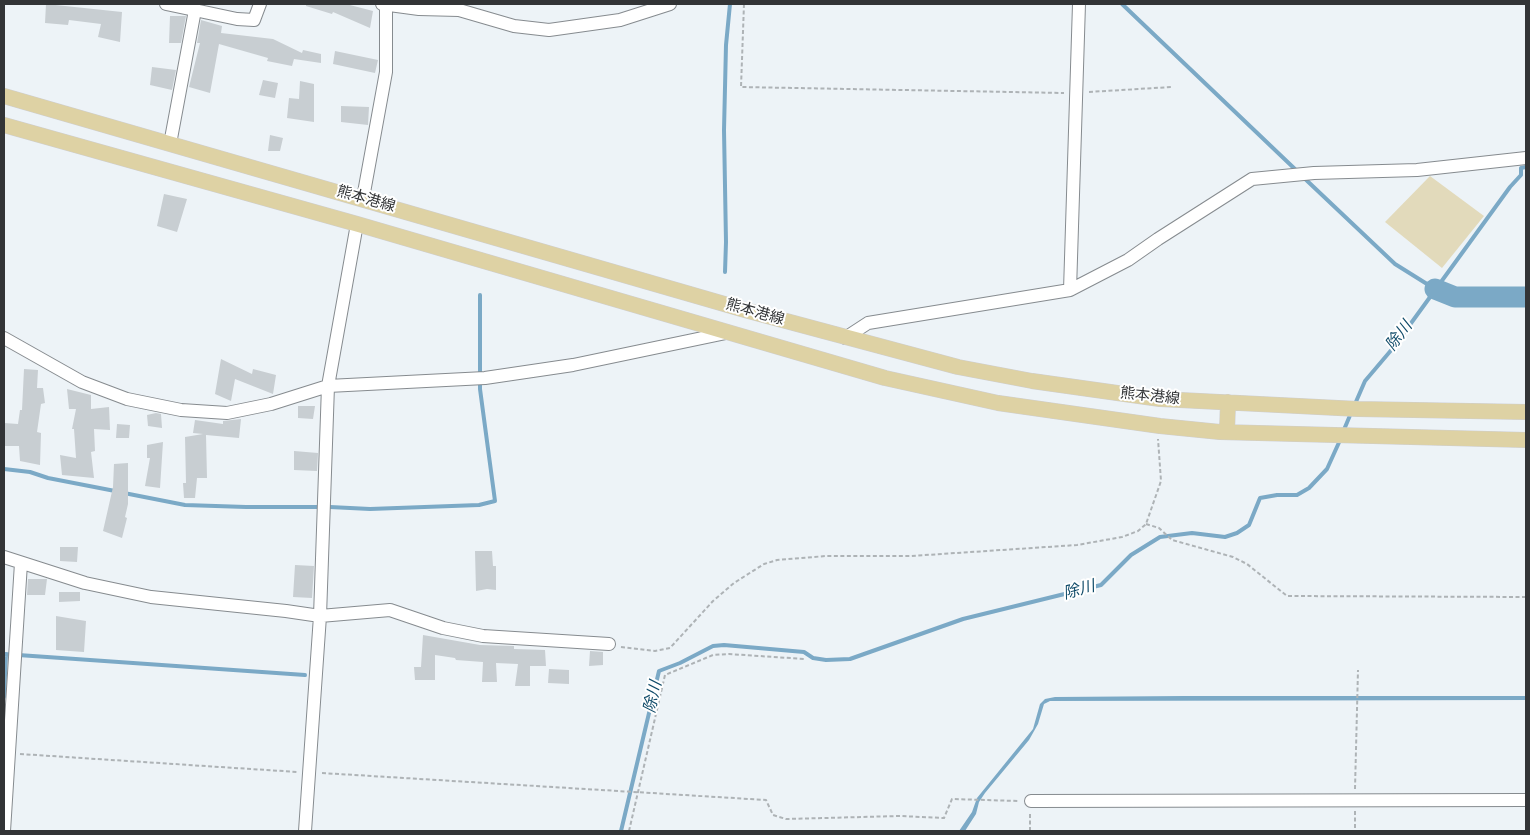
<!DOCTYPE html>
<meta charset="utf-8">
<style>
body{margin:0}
#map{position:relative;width:1530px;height:835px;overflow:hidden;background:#edf3f7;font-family:"Work Sans",sans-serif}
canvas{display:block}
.frame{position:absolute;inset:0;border:5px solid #323436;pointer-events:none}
</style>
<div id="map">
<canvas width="1530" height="835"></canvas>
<div class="frame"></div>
</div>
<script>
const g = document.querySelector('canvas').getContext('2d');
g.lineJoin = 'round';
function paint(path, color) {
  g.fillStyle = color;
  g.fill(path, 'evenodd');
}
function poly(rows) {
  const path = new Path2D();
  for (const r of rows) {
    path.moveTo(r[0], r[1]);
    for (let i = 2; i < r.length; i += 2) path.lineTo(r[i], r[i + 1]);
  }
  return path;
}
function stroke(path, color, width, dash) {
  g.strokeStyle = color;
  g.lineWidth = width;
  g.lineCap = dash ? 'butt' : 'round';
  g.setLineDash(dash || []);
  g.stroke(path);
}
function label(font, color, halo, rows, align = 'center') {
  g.font = font + ' "Work Sans","Noto Sans JP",sans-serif';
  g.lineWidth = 4;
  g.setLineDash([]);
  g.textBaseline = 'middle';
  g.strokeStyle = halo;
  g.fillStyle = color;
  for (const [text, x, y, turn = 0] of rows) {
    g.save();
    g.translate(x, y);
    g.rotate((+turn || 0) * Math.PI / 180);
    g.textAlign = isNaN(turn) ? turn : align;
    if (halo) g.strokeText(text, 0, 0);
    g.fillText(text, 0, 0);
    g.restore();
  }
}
const green = poly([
 [1430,176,1484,216,1442,268,1385,222]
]);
const water = poly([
 [1183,696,1526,696,1526,700,1050,701,1044,704,1038,724,1029,740,985,793,979,802,976,814,965,831,959,831,972,812,977,798,1033,729,1040,704,1045,699,1055,697]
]);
const stream = poly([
 [1122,4,1297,171],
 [1302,176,1395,264,1435,289],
 [725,272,726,242,724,130,726,45,730,4],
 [1355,404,1365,381,1393,348,1510,187,1521,175,1521,168,1526,167],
 [1343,432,1351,413],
 [4,469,30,472,48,478,115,491],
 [124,493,185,505,246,507,330,507,370,509,479,505,495,501,480,389,480,295],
 [4,654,305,675],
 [4,697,6,654],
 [621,831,659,671,680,663,713,646,724,645,804,652,813,658,826,660,850,659,963,619,1101,585,1131,555,1160,537,1192,533,1225,537,1237,533,1249,525,1260,498,1277,495,1297,495,1309,488,1327,469,1341,438]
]);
const river = poly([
 [1435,289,1455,297,1526,297]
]);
const building = poly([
 [46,4,122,12,120,42,98,37,101,24,69,20,68,25,45,23],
 [306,4,346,4,373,11,370,28,333,12,332,14,306,6],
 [170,16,186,16,181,43,169,43],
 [201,20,222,26,221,33,273,39,302,53,303,50,321,54,321,63,294,59,292,66,267,61,268,58,219,44,210,93,189,87,200,43,197,43],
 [335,51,378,60,375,73,333,64],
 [152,67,176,70,172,90,150,85],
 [263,80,278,83,275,98,259,95],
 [300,81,314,84,314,122,287,118,289,98,299,99],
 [341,106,369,107,368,125,341,122],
 [270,135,283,138,280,151,268,151],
 [164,194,187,199,177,232,157,226],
 [221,359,252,374,253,369,276,375,273,394,235,379,231,401,215,394],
 [24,369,38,370,37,388,43,388,45,403,41,404,37,432,41,433,40,465,20,461,19,446,4,446,4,423,18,424,20,410,22,410],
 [67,389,91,395,91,409,109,407,110,430,94,429,95,451,91,452,94,478,62,475,60,455,76,458,74,429,72,429,76,409,69,409],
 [298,406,315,406,313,419,298,418],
 [156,413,161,414,162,428,148,426,147,415],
 [241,419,239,438,206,435,207,478,197,478,195,498,184,498,183,483,186,483,185,437,203,434,193,433,195,420,223,424,223,421],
 [117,424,130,425,129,438,116,438],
 [163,442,160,488,145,486,150,458,147,458,147,445],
 [294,451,318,453,317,471,294,470],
 [128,463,128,504,125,517,127,518,122,538,103,531,113,487,114,464],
 [60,547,78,547,77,562,60,561],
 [475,551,492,551,493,566,496,566,496,590,487,589,476,591],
 [295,565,314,566,312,598,293,597],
 [28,579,47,579,45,595,27,595],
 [59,592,80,592,80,601,59,602],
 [56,616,86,621,84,652,56,650],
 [423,635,480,645,514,646,514,649,545,650,546,666,530,666,530,686,515,686,518,664,496,663,497,682,482,682,483,662,456,660,455,658,435,655,435,680,415,680,414,667,421,667],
 [590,651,603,652,603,665,589,666],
 [549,669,569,670,569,684,548,683]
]);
const path = poly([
 [744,4,741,87,1064,93],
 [1089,92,1171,87],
 [1146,524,1159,528,1172,540,1233,557,1247,564,1287,596,1526,597],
 [621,647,655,651,670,648,713,601,734,583,764,564,777,560,826,556,911,556,1077,545,1122,537,1138,531,1146,524,1161,481,1158,439],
 [20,754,297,772],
 [322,773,766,800,773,815,786,819,900,816,944,818,952,799,1018,801],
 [1355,789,1358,670],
 [1355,811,1355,831],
 [629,831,665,675,713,655,729,654,804,659],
 [1030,831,1030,814]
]);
const minor = poly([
 [166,4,237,19,254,20,260,4],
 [382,4,419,9,459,10,514,26,549,30,620,20,670,4],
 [170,144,195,10],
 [363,198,386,72,386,6],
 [1070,290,1079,4],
 [4,338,82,382,127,399,181,410,227,413,271,404,328,386,485,378,573,365,726,333],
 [845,338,868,323,1070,290,1128,260,1158,239,1252,179,1314,173,1417,170,1526,158],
 [4,557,85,583,151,597,286,611,320,616,390,610,443,628,483,636,609,644],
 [1031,801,1526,800],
 [4,831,21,563],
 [305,831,320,616,328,386,357,224]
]);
const major = poly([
 [4,96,745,310,958,367,1032,381,1160,399,1358,409,1526,412],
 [4,125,357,224,885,378,998,403,1160,426,1220,432,1526,440],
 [1227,432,1228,402]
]);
const streetNames = [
 ["熊本港線",366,199,16],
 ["熊本港線",755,312,16],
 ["熊本港線",1150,396,6]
];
const waterNames = [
 ["除川",1399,336,-53],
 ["除川",1079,590,-15],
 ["除川",653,697,-77]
];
paint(green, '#e2dabb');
paint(water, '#7ba9c6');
stroke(stream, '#7ba9c6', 4);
stroke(river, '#7ba9c6', 21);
paint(building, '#c8ced2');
stroke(minor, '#868b8f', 14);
stroke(major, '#cececf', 16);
stroke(path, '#aeb3b6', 2, [4, 2.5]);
stroke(minor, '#fff', 12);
stroke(major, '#ded2a4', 15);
label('15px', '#323436', '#fff', streetNames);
label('italic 16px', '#104b69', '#fff', waterNames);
</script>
